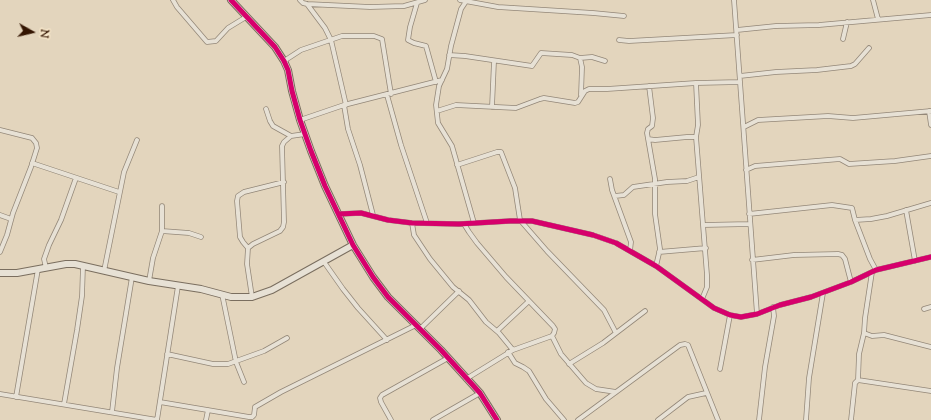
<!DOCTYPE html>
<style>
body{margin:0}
#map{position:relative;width:931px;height:420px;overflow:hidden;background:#e3d5bd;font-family:"Sorts Mill Goudy",serif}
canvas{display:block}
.north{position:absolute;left:12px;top:12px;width:40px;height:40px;-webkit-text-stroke:3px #f7e7ca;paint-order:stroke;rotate:98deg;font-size:11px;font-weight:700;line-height:16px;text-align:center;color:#341502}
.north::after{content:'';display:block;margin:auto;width:14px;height:18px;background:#341502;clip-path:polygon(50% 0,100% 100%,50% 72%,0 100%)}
</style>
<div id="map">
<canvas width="931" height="420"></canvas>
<div class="north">N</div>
</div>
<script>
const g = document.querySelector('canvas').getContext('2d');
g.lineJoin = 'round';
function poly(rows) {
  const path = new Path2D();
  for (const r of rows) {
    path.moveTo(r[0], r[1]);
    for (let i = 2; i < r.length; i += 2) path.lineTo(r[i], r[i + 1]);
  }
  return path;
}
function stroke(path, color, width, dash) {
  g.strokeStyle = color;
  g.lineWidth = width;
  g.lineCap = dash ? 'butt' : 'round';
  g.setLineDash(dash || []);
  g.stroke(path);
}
const street = poly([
 [173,0,177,7,207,42,216,41,228,28,246,17],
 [300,0,303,3,307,4,370,7,404,6,425,0],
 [460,0,498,7,593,13,624,16],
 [467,0,461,9,451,46,447,69,439,86,436,105,438,123,452,146,474,223],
 [734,0,757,314],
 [873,0,878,19],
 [417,3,410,27,408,40,414,43,426,46,436,82],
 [307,4,325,28,331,40,346,105],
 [737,30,776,26,819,25,931,15],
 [843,39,847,22],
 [619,40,629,41,737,35],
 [449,55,465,56,532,66,541,53,572,55,580,58,592,57,605,61],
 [580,58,582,67,581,95],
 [284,61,301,50,342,36,374,36,382,39,391,94],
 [740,76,776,72,817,70,851,66,855,64,869,48],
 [696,83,698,125,696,137,707,275,707,287,702,299],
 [649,86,653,118,652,126,648,129,647,133,655,179,655,214,660,249,656,266],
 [387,95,401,145,427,223],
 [344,105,348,129,360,165,373,215],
 [492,107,494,61],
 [266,109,270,121,273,126,291,136],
 [437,111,456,105,516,108,540,99,544,98,575,103,578,102,585,91,589,89,607,89,696,83,740,82],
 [929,111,931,125],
 [300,120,344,105,442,80],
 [744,127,758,120,828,116,853,118,931,111],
 [0,130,32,138,36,143,37,148,31,167,13,213,7,235,0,252],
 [648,139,655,140,687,137,696,137],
 [32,163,119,192],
 [457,165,497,152,501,152,515,188,520,220,547,251,604,310,616,333],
 [746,170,755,166,840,159,849,164,895,161,931,156],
 [610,179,612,190,631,242,630,251],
 [615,196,624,195,633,187,667,182,687,181,699,177],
 [906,210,915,261],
 [339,214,361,213,388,220,412,223,459,224,510,221,532,221,593,235,616,243,656,266,714,308,730,315,741,317,757,314,780,305,811,297,851,282,876,270,931,257],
 [749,214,832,205,852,208,855,220,870,259,876,270],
 [0,215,11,219],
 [855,220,871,219,887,216,931,203],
 [412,223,414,235,430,259,453,287,469,300,486,322,499,333,513,350],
 [464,224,469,232,477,243,506,277,553,326,555,329,554,333,552,336,513,350,466,379],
 [703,225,750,224],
 [162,231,189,233,201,237],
 [248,248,243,242,240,237,237,201,238,196,244,192,284,182],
 [659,252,706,248],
 [752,260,794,255,838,254,842,255,845,259,851,282],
 [324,262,343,289,358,308,387,340],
 [46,268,44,259,49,245,61,220,76,178],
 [104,271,124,172,137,140],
 [149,281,153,258,162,231,162,206],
 [222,294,236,362,244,382],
 [252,297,247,264,248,248,253,244,280,231,283,227,284,222,282,146,284,142,291,136,305,134],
 [924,309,931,307],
 [420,329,459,291],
 [497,331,529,301],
 [864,333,872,336,884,335,931,347],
 [552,336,561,354,586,383,596,389,616,392],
 [508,352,515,363,523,367,529,371,546,399,564,420],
 [167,354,213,364,228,364,264,351,287,338],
 [569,364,603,343,645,311],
 [720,369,730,315],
 [858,380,931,391],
 [0,394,157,420,178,286],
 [16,397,38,269],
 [160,402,249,417,252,417,254,415,255,407,281,392,416,325],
 [64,404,77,330,82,296,83,266],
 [112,412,117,368,132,277],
 [206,420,208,410],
 [391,420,381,402,380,398,382,395,448,358],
 [433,420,480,393],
 [578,420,680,345,685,344,688,345,718,420],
 [658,420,688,397,706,393],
 [759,420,765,367,774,316,773,307],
 [806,420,809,378,823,293],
 [851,420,855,383,858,380,859,354,864,333,865,318,872,272]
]);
const secondary = poly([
 [231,0,275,47,284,61,288,70,292,91,300,120,311,151,325,186,353,245,373,277,388,297,441,350,480,393,497,420],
 [0,273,17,273,66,264,75,264,149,281,201,289,231,297,252,297,272,290,353,245]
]);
const cycleway = poly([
 [231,0,275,47,284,61,288,70,292,91,300,120,311,151,325,186,353,245,373,277,388,297,441,350,480,393,497,420],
 [339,214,361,213,388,220,412,223,459,224,510,221,532,221,593,235,616,243,656,266,714,308,730,315,741,317,757,314,780,305,811,297,851,282,876,270,931,257]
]);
stroke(street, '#938778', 5.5);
stroke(secondary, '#7a6e5f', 8);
stroke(street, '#e7e1d5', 4);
stroke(secondary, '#e7e1d5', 6);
stroke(cycleway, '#d6006c', 5);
</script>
